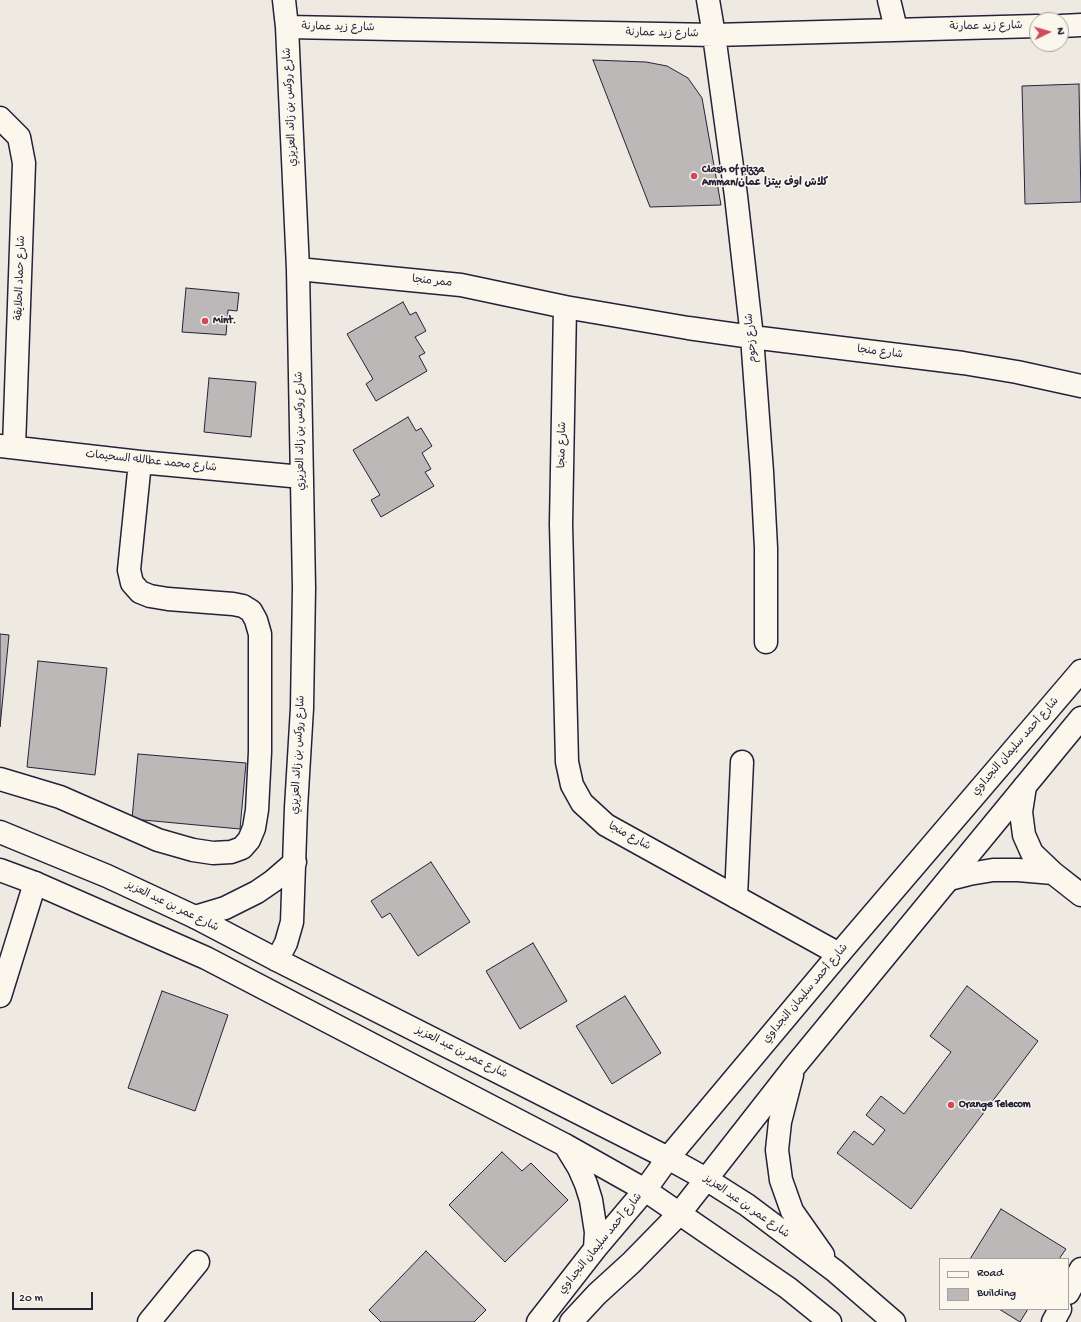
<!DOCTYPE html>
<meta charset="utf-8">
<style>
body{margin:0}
#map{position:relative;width:1081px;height:1322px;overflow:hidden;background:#eeeae2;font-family:"Gochi Hand",sans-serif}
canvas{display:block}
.legend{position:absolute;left:939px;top:1258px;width:130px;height:52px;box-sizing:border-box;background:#fbf7ec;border:1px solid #a4a2a5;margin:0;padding:5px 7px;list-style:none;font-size:12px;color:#22223b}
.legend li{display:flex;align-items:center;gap:8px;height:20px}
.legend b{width:20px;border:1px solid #a4a2a5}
.north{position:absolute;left:1029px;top:12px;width:40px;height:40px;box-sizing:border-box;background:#fbf7ec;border:1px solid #a4a2a5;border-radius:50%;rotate:85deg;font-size:11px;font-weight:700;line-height:16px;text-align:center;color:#22223b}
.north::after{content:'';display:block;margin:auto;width:14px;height:18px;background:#d1495b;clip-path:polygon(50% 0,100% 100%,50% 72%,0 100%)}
.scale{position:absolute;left:12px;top:1292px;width:81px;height:18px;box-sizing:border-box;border:2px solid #22223b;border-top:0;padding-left:5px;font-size:12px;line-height:14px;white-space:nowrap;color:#22223b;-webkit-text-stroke:3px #fbf7ec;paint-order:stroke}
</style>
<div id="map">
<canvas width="1081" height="1322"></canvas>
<ul class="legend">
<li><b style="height:5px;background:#fbf7ec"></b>Road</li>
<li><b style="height:11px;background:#bcb8b8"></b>Building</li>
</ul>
<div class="north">N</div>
<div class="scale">20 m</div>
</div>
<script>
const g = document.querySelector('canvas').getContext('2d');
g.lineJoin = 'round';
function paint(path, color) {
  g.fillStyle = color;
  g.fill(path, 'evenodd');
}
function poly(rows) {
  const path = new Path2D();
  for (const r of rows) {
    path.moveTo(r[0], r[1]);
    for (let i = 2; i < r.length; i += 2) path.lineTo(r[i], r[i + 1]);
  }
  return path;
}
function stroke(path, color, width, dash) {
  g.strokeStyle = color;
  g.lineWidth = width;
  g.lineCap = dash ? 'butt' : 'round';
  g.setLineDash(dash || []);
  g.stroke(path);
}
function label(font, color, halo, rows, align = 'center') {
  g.font = font + ' "Gochi Hand","Playpen Sans Arabic",sans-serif';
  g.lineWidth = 3;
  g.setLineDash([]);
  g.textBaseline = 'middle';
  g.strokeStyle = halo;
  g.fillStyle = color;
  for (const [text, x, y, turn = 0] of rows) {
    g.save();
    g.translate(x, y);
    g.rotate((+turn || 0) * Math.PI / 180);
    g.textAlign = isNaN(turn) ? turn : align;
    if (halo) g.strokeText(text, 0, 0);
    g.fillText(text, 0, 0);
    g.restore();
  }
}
const building = poly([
 [593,60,646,62,667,66,688,78,702,98,721,205,650,207,593,60],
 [1079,84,1081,202,1025,204,1022,86,1079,84],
 [186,288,239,293,237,311,228,310,226,335,182,332,186,288],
 [403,302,410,315,416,312,426,331,415,337,425,353,419,356,427,371,376,401,366,384,373,379,347,334,403,302],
 [209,378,256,382,251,437,204,432,209,378],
 [408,417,416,431,421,428,432,446,422,453,431,469,425,472,434,486,381,517,371,500,380,495,353,450,408,417],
 [0,634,9,635,0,727,0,634],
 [38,661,107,668,95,775,27,767,38,661],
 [138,754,246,763,240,829,132,819,138,754],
 [431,862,470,922,418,956,390,913,382,918,371,901,431,862],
 [533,943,567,1001,520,1029,486,971,533,943],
 [967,986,1038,1041,911,1209,837,1153,854,1131,873,1145,885,1130,866,1115,881,1096,904,1114,951,1052,930,1036,967,986],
 [162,991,228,1015,195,1111,128,1088,162,991],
 [625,996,661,1053,612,1084,576,1026,625,996],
 [502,1152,522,1171,531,1163,568,1200,505,1262,449,1205,502,1152],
 [1001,1209,1066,1249,1059,1259,970,1259,1001,1209],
 [426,1251,486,1310,474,1322,381,1322,369,1310,426,1251],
 [999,1309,1028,1309,1020,1322,999,1309]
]);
const street = poly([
 [708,0,714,35,736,196,752,337,762,472,766,548,766,642],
 [889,0,896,29],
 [1061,26,1081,25],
 [287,27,714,35,1037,26],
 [0,118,19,137,24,163,14,447],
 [298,269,461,285,565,307,688,328,752,337,963,363,1017,372,1081,386],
 [565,307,561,524,567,762,572,785,582,803,606,825,839,954],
 [0,446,140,462,302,477],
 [0,779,60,797,158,840,193,850,213,853,231,852,242,848,249,840,254,828,257,810,260,752,260,634,256,620,251,611,243,606,233,604,168,599,150,596,140,592,132,583,129,570,140,462],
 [1025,786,1021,812,1024,835,1032,853,1053,873,1081,895],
 [949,879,969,874,993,870,1018,870,1053,873],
 [736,897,742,762],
 [195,917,225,908,257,892,273,881,295,862],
 [277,960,286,943,292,922,296,808,302,708,304,588,298,269,287,27,284,0],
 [0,996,35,883],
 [1068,1293,1081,1269],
 [149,1322,198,1262],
 [1053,1322,1060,1309]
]);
const secondary = poly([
 [0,832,107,876,195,917,277,960,668,1158,706,1179,747,1205,835,1271,894,1322],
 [0,870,35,883,206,958,565,1145,645,1190,788,1288,830,1322],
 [792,1075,780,1122,777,1150,781,1180,792,1211,823,1255],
 [565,1145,579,1168,586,1184,591,1200,596,1232,595,1249],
 [538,1322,595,1249,645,1190,668,1158,839,954,1081,671],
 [571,1322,597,1294,631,1263,679,1214,794,1067,1081,718]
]);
const markers = [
 [694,176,4,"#d1495b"],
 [205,321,4,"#d1495b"],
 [951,1105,4,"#d1495b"]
];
const streetNames = [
 ["شارع زيد عمارنة",986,27,-1],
 ["شارع زيد عمارنة",338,28,1],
 ["شارع زيد عمارنة",662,34,1],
 ["شارع روكس بن زائد العزيزي",291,107,-93],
 ["شارع حماد الحلايقة",21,278,-88],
 ["ممر منجا",432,282,6],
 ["شارع زحوم",752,338,-95],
 ["شارع منجا",880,353,7],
 ["شارع روكس بن زائد العزيزي",301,431,-91],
 ["شارع منجا",563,445,-89],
 ["شارع محمد عطالله السحيمات",151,462,6],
 ["شارع أحمد سليمان النجداوي",1016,747,-49],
 ["شارع روكس بن زائد العزيزي",299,755,-87],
 ["شارع منجا",629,837,29],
 ["شارع عمر بن عبد العزيز",172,907,26],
 ["شارع أحمد سليمان النجداوي",806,994,-50],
 ["شارع عمر بن عبد العزيز",461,1053,27],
 ["شارع عمر بن عبد العزيز",746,1207,35],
 ["شارع أحمد سليمان النجداوي",601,1244,-51]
];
const poiNames = [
 ["Clash of pizza",702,170],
 ["Amman/كلاش اوف بيتزا عمان",702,183],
 ["Mint.",213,321],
 ["Orange Telecom",959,1105]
];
paint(building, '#bcb8b8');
stroke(building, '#22223b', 1);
stroke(street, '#22223b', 25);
stroke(secondary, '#22223b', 25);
stroke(street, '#fbf7ec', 22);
stroke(secondary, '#fbf7ec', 22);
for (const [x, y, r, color] of markers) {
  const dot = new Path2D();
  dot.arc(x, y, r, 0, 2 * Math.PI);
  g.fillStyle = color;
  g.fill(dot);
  stroke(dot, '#fbf7ec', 1.5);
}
label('11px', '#22223b', '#fbf7ec', streetNames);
label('bold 11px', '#22223b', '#fbf7ec', poiNames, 'left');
</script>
